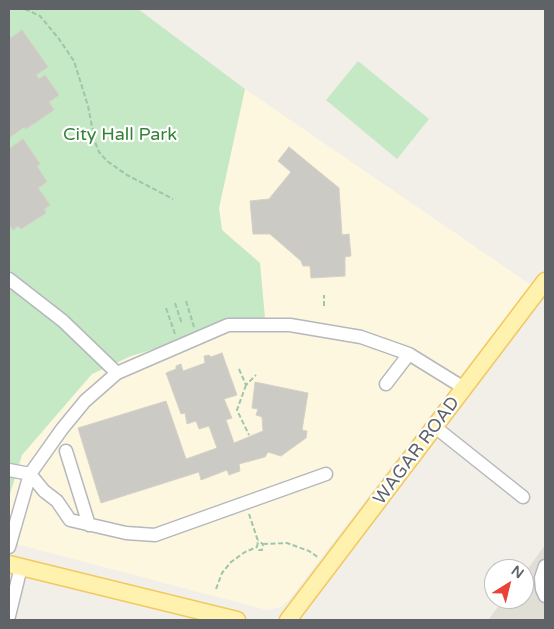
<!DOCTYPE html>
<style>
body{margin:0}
#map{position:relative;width:554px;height:629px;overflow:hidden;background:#f1efe8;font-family:"Varela Round",sans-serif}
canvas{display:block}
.frame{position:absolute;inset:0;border:10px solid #5f6368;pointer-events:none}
.north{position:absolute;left:484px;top:559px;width:50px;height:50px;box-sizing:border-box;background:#fff;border:1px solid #bfc1c3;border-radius:50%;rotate:36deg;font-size:14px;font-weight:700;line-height:20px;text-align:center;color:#5f6368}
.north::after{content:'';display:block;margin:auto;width:18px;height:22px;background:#ea4335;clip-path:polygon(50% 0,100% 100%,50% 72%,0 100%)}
</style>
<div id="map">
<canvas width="554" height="629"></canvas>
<div class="frame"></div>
<div class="north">N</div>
</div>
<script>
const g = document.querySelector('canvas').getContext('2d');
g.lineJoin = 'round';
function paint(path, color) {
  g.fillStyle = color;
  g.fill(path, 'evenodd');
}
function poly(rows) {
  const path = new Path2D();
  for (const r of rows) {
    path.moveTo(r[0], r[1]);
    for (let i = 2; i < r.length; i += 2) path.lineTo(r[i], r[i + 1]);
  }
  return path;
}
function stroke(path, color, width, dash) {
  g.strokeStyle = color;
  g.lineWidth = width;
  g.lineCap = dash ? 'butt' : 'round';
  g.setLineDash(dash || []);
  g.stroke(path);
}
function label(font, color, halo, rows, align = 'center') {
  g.font = font + ' "Varela Round",sans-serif';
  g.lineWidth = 4.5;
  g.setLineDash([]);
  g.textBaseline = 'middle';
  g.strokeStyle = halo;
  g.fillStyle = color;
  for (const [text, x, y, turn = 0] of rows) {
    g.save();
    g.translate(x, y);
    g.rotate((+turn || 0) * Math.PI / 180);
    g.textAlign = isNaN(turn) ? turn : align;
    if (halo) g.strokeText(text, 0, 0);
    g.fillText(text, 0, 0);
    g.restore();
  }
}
const commercial = poly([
 [245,89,531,285,289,600,281,607,267,610,9,542,9,497,22,455,92,374,131,356,151,350,250,319,265,318,260,263,222,230,219,208]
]);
const education = poly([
 [545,545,545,620,488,620,504,599,524,599,524,574]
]);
const green = poly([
 [9,9,138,9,245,89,219,208,222,230,260,263,265,319,250,319,151,350,131,356,92,374,22,455,9,497],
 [358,61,429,119,397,159,326,100]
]);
const building = poly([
 [22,30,48,67,36,75,39,79,45,75,59,95,49,102,54,110,26,129,24,127,9,138,9,35,11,38,22,30],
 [23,139,40,164,37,166,47,182,38,188,50,205,44,209,46,213,21,229,18,226,13,230,9,224,9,149,23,139],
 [289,147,339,188,342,235,349,234,351,256,345,257,345,276,311,278,310,266,303,266,301,261,270,234,253,234,250,201,269,199,291,172,278,161,289,147],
 [222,353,237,395,224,399,232,418,226,420,234,443,263,431,262,417,256,415,258,409,252,408,255,382,308,393,302,430,307,431,306,438,281,456,268,452,265,457,239,464,240,471,229,475,227,470,201,480,199,472,101,503,78,428,166,401,186,459,217,448,209,426,199,429,196,421,187,424,185,413,181,414,166,373,176,369,176,366,181,364,183,371,197,366,205,363,204,356,209,355,211,357,222,353]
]);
const path = poly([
 [25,9,40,16,59,39,74,61,88,106,95,142,99,152,107,161,127,175,173,199],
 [186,301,194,327],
 [175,303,182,324],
 [324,306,324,295],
 [166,308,175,334],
 [239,369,246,385,256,375],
 [246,385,237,410,249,435],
 [249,514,258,541,257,547,259,550,262,550,263,544,258,541],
 [263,544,287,543,309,551,319,558],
 [216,589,222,573,231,562,245,552,257,547]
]);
const minor = poly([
 [9,279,63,321,117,373],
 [386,384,409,354],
 [435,427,523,497],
 [66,451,89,525],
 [9,470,30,474,44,491,57,501,70,520,126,533,155,535,326,474],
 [9,547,30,474,62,429,85,401,117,373,228,325,290,325,361,337,409,354,464,388],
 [545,566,541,578,542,589,545,596],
 [9,616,21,567]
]);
const major = poly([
 [9,564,237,620],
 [288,620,545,281]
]);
const parkNames = [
 ["City Hall Park",120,135]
];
const streetNames = [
 ["WAGAR ROAD",417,451,-53]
];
paint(commercial, '#fef7e0');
paint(education, '#e1ded6');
paint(green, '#c5e8c5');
paint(building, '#cccac5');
stroke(building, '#d6d1c6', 1);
stroke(minor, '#b5b8bc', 15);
stroke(major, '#f2c960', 19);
stroke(path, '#9cc7a9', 2, [5, 2.5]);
stroke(minor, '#fff', 12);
stroke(major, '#fff2af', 16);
label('18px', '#348238', '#fff', parkNames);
label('18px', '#5f6368', '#fff', streetNames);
</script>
